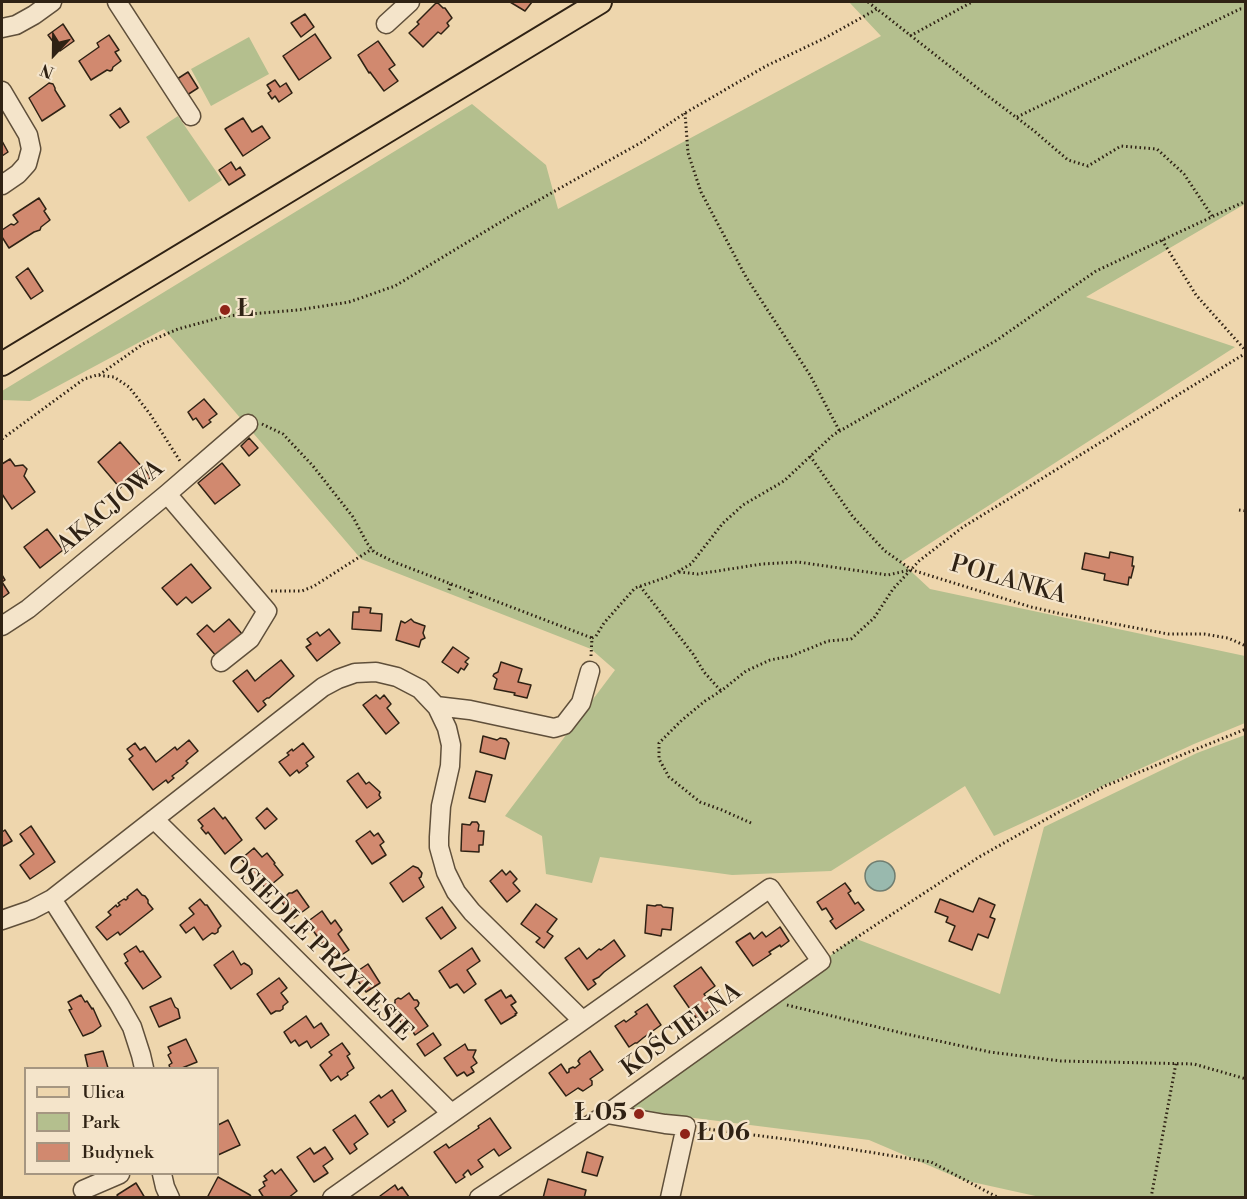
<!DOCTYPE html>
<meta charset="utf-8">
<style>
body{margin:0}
#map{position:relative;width:1247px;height:1199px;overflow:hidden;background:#eed6ad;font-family:"Libre Bodoni",serif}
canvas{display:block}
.frame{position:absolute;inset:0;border:3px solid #2f2214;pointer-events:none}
.legend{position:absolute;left:24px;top:1067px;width:195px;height:108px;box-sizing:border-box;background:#f4e4ca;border:2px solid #a59681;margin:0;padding:8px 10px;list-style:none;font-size:18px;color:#2f2214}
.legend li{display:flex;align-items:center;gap:12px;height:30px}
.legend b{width:30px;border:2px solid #a59681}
.north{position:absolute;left:24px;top:24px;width:60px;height:60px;-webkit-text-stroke:4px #f4e4ca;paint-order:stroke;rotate:202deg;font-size:16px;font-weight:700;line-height:24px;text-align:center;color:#2f2214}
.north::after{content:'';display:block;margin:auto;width:21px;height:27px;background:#2f2214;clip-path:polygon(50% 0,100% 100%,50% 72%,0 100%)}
</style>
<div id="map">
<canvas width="1247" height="1199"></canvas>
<div class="frame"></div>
<ul class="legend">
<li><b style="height:8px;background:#eed6ad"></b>Ulica</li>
<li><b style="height:16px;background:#b4bf8e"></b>Park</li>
<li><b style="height:16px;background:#d1896f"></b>Budynek</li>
</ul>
<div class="north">N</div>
</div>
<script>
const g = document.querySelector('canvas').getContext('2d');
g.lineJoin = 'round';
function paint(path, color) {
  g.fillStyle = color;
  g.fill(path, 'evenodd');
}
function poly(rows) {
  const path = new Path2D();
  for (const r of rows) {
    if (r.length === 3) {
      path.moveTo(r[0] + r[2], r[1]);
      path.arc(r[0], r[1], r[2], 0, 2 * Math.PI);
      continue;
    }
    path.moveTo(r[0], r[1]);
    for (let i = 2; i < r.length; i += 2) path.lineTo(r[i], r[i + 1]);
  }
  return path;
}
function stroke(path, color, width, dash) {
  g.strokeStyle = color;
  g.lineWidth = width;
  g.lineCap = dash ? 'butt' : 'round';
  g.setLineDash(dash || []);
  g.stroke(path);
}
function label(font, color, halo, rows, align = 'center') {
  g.font = font + ' "Libre Bodoni",serif';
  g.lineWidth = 4.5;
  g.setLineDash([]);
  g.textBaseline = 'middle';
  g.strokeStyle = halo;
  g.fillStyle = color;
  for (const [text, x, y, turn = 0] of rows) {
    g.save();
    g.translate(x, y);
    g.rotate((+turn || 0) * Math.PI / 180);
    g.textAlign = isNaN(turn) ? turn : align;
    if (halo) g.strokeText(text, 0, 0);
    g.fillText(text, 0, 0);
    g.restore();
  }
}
const green = poly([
 [849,2,1245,2,1245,204,1086,297,1235,347,901,562,930,589,1245,656,1245,723,1194,744,994,836,965,786,831,871,732,875,600,857,592,883,546,874,542,836,505,816,615,670,591,649,361,559,164,329,30,401,2,400,2,391,472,104,546,165,558,209,881,36],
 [249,37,269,74,211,106,191,69],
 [178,116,222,180,189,202,146,137],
 [1245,735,1245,1197,1040,1197,963,1180,869,1140,623,1109,854,938,1000,994,1044,827,1197,753]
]);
const water = poly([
 [880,876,15]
]);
const building = poly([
 [437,2,443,8,445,8,452,18,447,23,449,26,441,34,438,32,423,47,409,33,419,24,417,22,437,2],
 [510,2,532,2,525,11,510,2],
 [305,14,314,27,301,37,291,23,305,14],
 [63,24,74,41,60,51,48,35,63,24],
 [315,34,331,58,299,80,283,56,315,34],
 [109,35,119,50,115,52,121,61,113,67,112,70,110,71,107,70,91,80,79,61,99,47,97,43,109,35],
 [378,41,395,65,389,69,398,81,384,91,370,72,369,73,358,55,378,41],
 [188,72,198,88,184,97,174,81,188,72],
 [275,80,280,87,286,83,292,93,279,102,275,96,272,99,268,93,271,91,267,85,275,80],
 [49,83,53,84,55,88,55,90,65,106,42,121,29,98,49,83],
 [120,108,129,122,120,128,110,115,120,108],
 [243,118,252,132,262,126,270,138,243,156,225,129,243,118],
 [2,141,8,152,2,156,2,141],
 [231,162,236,170,240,167,245,175,229,185,219,170,231,162],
 [39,198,46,209,44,211,50,220,41,227,40,230,34,232,9,248,2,237,2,230,11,224,14,225,18,222,13,215,39,198],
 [28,268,43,291,31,299,16,277,28,268],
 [204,399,217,414,209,420,211,422,203,428,196,418,193,420,188,412,204,399],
 [249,438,258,448,249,456,241,446,249,438],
 [120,442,151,477,139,487,131,478,120,488,98,462,120,442],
 [10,459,15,466,23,465,27,469,24,476,35,492,12,509,2,494,2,464,10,459],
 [222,463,240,485,215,504,198,483,222,463],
 [47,529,63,550,40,568,24,547,47,529],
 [1110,552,1133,557,1132,566,1134,566,1131,578,1129,577,1128,585,1104,580,1105,574,1082,569,1085,553,1109,558,1110,552],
 [191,564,211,588,192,603,186,597,177,605,162,588,191,564],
 [2,575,5,580,2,582,9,593,2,598,2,575],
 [359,607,371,608,370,613,382,614,381,631,352,629,353,612,359,612,359,607],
 [229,619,243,635,217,657,197,634,207,625,214,632,229,619],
 [411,619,414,622,425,626,423,633,425,638,421,640,419,647,396,640,401,621,405,623,411,619],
 [329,629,340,643,317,661,306,647,311,644,307,639,317,632,320,636,329,629],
 [453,647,469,658,465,662,468,664,464,670,461,668,458,673,442,662,453,647],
 [281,660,294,676,269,698,267,698,263,701,266,705,258,712,233,681,247,670,255,681,261,676,262,675,281,660],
 [501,662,522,669,518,682,531,685,527,698,514,695,515,693,494,689,497,679,493,676,494,674,498,672,501,662],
 [376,695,380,699,384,695,391,704,387,708,399,723,386,734,363,705,376,695],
 [483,736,497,740,500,738,506,739,509,743,505,759,480,752,483,736],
 [189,740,198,751,186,761,188,763,183,768,172,776,174,778,168,783,166,780,153,790,129,759,133,756,127,749,135,743,140,750,145,747,156,762,175,747,177,750,189,740],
 [303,743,314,757,306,763,308,766,299,773,297,770,290,776,279,762,289,755,287,753,292,749,293,751,303,743],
 [476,771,492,775,485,802,469,798,476,771],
 [358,773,366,784,369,782,380,792,379,795,381,798,367,808,347,781,358,773],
 [214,808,223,819,225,817,242,840,225,854,208,832,206,834,201,828,203,826,198,820,214,808],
 [267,808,277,819,265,829,256,818,267,808],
 [472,822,477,822,479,825,478,831,484,831,483,845,479,845,479,852,461,851,462,824,470,825,472,822],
 [31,826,55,862,30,879,20,865,34,854,20,834,31,826],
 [5,830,12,841,3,846,2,844,2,832,5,830],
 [370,831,374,836,378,833,384,842,380,845,386,855,372,864,356,841,370,831],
 [254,848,262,857,267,853,275,863,274,864,283,875,266,889,257,877,255,879,247,869,249,868,241,859,254,848],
 [413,866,418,868,422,873,421,877,419,878,424,887,403,902,390,883,413,866],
 [502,870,506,875,510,871,517,879,513,883,520,891,507,902,490,881,502,870],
 [845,883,851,891,848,893,855,904,858,902,864,910,836,929,830,921,833,919,826,908,822,910,817,902,845,883],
 [137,889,142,895,145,896,148,900,148,903,153,909,120,935,118,932,107,940,96,927,111,915,108,912,116,905,117,907,120,905,118,903,124,899,126,900,128,898,127,897,137,889],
 [297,890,309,907,294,918,281,901,286,898,287,895,289,893,292,893,297,890],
 [979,898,995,905,990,917,995,919,988,938,978,934,972,950,949,941,955,926,946,922,948,917,935,912,940,899,973,912,979,898],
 [200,899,205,905,207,905,221,926,218,929,218,932,215,934,212,933,203,940,194,927,186,933,180,925,194,914,189,908,200,899],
 [536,904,557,919,547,932,553,936,544,948,536,942,540,938,521,924,536,904],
 [647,905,655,906,657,905,661,905,663,907,673,908,671,930,662,929,661,936,645,933,647,905],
 [442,907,456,928,441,939,426,918,442,907],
 [322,911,331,924,335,920,342,930,338,934,349,950,334,960,307,922,322,911],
 [780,927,789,941,781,947,780,945,769,952,771,954,753,966,736,942,750,933,754,939,762,932,766,937,780,927],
 [614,940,625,956,604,972,599,977,593,980,596,984,588,990,565,958,579,948,587,959,599,949,601,950,614,940],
 [136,946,140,952,143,951,161,977,143,989,125,963,128,961,124,954,136,946],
 [472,948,480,961,467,970,476,984,464,993,457,984,450,988,439,971,472,948],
 [233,951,241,965,244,963,249,966,252,970,252,974,231,989,214,965,233,951],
 [368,964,380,983,366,992,353,974,368,964],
 [701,967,715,986,704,994,714,1008,697,1019,674,986,701,967],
 [279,978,287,988,281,993,288,1002,283,1006,283,1009,280,1011,276,1011,271,1014,257,994,279,978],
 [501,990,506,998,511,995,516,1002,511,1005,517,1013,515,1014,516,1015,501,1024,485,1000,501,990],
 [409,993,414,1000,417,1000,419,1003,418,1006,415,1008,428,1026,415,1035,408,1024,404,1027,390,1006,395,1003,395,1000,398,998,401,999,409,993],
 [81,995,85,1002,87,1001,92,1009,93,1008,101,1026,93,1032,83,1036,69,1010,72,1009,68,1002,81,995],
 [171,998,175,1007,178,1009,180,1018,159,1027,150,1007,171,998],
 [647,1004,661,1025,643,1038,637,1043,635,1043,629,1047,615,1026,624,1020,626,1022,637,1014,635,1012,647,1004],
 [306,1016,314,1028,321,1023,329,1035,311,1048,307,1041,299,1046,295,1040,291,1043,284,1032,306,1016],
 [433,1033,441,1045,425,1056,417,1044,433,1033],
 [186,1039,197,1062,182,1068,170,1068,169,1065,172,1063,168,1055,171,1053,168,1047,186,1039],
 [342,1043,350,1054,347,1056,354,1068,347,1073,348,1075,341,1080,338,1076,331,1081,320,1065,332,1055,329,1052,342,1043],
 [465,1044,468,1050,476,1050,473,1057,477,1063,471,1067,474,1072,467,1076,464,1072,457,1076,444,1058,465,1044],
 [103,1051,108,1068,88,1068,85,1055,103,1051],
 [590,1051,603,1070,590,1079,592,1081,592,1085,583,1091,578,1088,566,1096,549,1073,561,1064,567,1073,569,1072,569,1069,573,1067,575,1068,580,1064,578,1061,580,1058,590,1051],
 [392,1090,406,1111,393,1120,395,1122,388,1127,370,1102,379,1095,381,1098,392,1090],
 [355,1115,368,1134,354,1144,357,1149,350,1154,333,1130,355,1115],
 [490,1118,511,1148,499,1156,494,1149,478,1160,483,1167,471,1175,468,1170,463,1175,465,1177,456,1183,434,1152,446,1144,449,1148,479,1128,478,1126,490,1118],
 [228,1120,240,1145,218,1155,218,1125,228,1120],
 [325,1147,333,1159,323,1166,328,1173,314,1182,297,1157,310,1148,314,1154,325,1147],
 [587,1152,603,1157,597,1176,582,1172,587,1152],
 [281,1169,297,1191,288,1198,264,1198,259,1190,265,1186,263,1182,267,1180,264,1176,272,1170,275,1174,281,1169],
 [218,1177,250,1195,252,1198,212,1198,208,1196,218,1177],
 [548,1179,586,1190,584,1198,543,1198,548,1179],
 [136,1183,145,1198,119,1198,117,1195,136,1183],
 [395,1185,398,1190,402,1187,409,1197,381,1198,380,1196,395,1185]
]);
const path = poly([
 [868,2,980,90,1033,130,1068,160,1088,166,1121,146,1157,149,1184,174,1212,216],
 [910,36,972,2],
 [685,113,688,153,701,192,746,277,810,375,840,432],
 [1017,117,1240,9,1246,9],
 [1162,240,1196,295,1246,351],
 [99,375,143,344,178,329,226,316,298,310,349,302,395,286,514,214,642,142,685,113,766,66,825,38,877,9],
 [262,424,283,434,313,466,353,517,367,543,374,552,394,562,592,638],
 [2,439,84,379,97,375,114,377,129,387,150,414,180,461],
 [810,456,853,517,885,551,912,570,1031,607,1062,614,1168,634,1204,634,1228,638,1246,646],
 [1239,510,1246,511],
 [679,572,698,574,762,564,798,562,888,575,910,570],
 [640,586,693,654,704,672,721,691],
 [449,590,451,583],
 [271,591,302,591,314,586,372,549],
 [470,598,472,591],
 [591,656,592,638,596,636,604,623,635,588,670,576,691,564,723,523,743,505,784,481,833,435,997,340,1096,271,1246,201],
 [751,823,722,810,700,802,669,777,659,759,659,743,682,720,705,701,721,691,746,671,770,660,791,656,828,641,851,639,874,618,893,589,919,561,963,527,1246,353],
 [833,953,979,857,1105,786,1246,729],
 [787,1005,906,1034,990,1052,1061,1061,1194,1064,1246,1079],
 [700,1128,800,1141,931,1162,999,1198],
 [1151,1198,1176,1063]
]);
const minor = poly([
 [117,2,191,116],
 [386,24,410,2],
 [2,28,16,25,34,15,52,2],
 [2,91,28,135,31,149,27,164,18,174,2,185],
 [167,494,267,611,250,639,221,662],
 [2,626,28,609,167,494,248,424],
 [436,706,470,710,554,728,564,725,581,703,590,671],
 [154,819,451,1113],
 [52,899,119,1004,132,1027,141,1055,144,1068],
 [2,920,31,910,52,899,323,687,338,679,355,673,376,672,397,677,420,689,437,707,447,728,451,745,450,766,441,806,439,837,439,847,446,872,456,892,472,912,582,1020],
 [607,1114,665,1124,686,1126,670,1198],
 [162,1174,165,1187,170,1198],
 [83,1190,120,1174],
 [332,1198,770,888,821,961,611,1111,479,1198]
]);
const major = poly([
 [2,364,600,2]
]);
const markers = [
 [225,310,6,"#8f2418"],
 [639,1114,6,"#8f2418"],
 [685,1134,6,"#8f2418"]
];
const poiNames = [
 ["Ł",237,310],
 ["Ł 05",627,1114,"right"],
 ["Ł 06",697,1134]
];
const streetNames = [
 ["AKACJOWA",111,508,-40],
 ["POLANKA",1008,581,16],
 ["OSIEDLE PRZYLESIE",319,949,45],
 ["KOŚCIELNA",682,1031,-36]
];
paint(green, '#b4bf8e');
paint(water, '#99b9ae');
stroke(water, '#6f7d70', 1.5);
paint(building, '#d1896f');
stroke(building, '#2f2214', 1.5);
stroke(minor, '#5f4f3a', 21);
stroke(major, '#2f2214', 26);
stroke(path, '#2f2214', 3, [1.5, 3]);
stroke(minor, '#f4e4ca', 18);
stroke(major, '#eed6ad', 22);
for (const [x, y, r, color] of markers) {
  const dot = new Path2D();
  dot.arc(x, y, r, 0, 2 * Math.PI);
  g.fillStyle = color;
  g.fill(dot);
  stroke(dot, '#f4e4ca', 2);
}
label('bold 24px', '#2f2214', '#f4e4ca', poiNames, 'left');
label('24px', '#2f2214', '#f4e4ca', streetNames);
</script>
